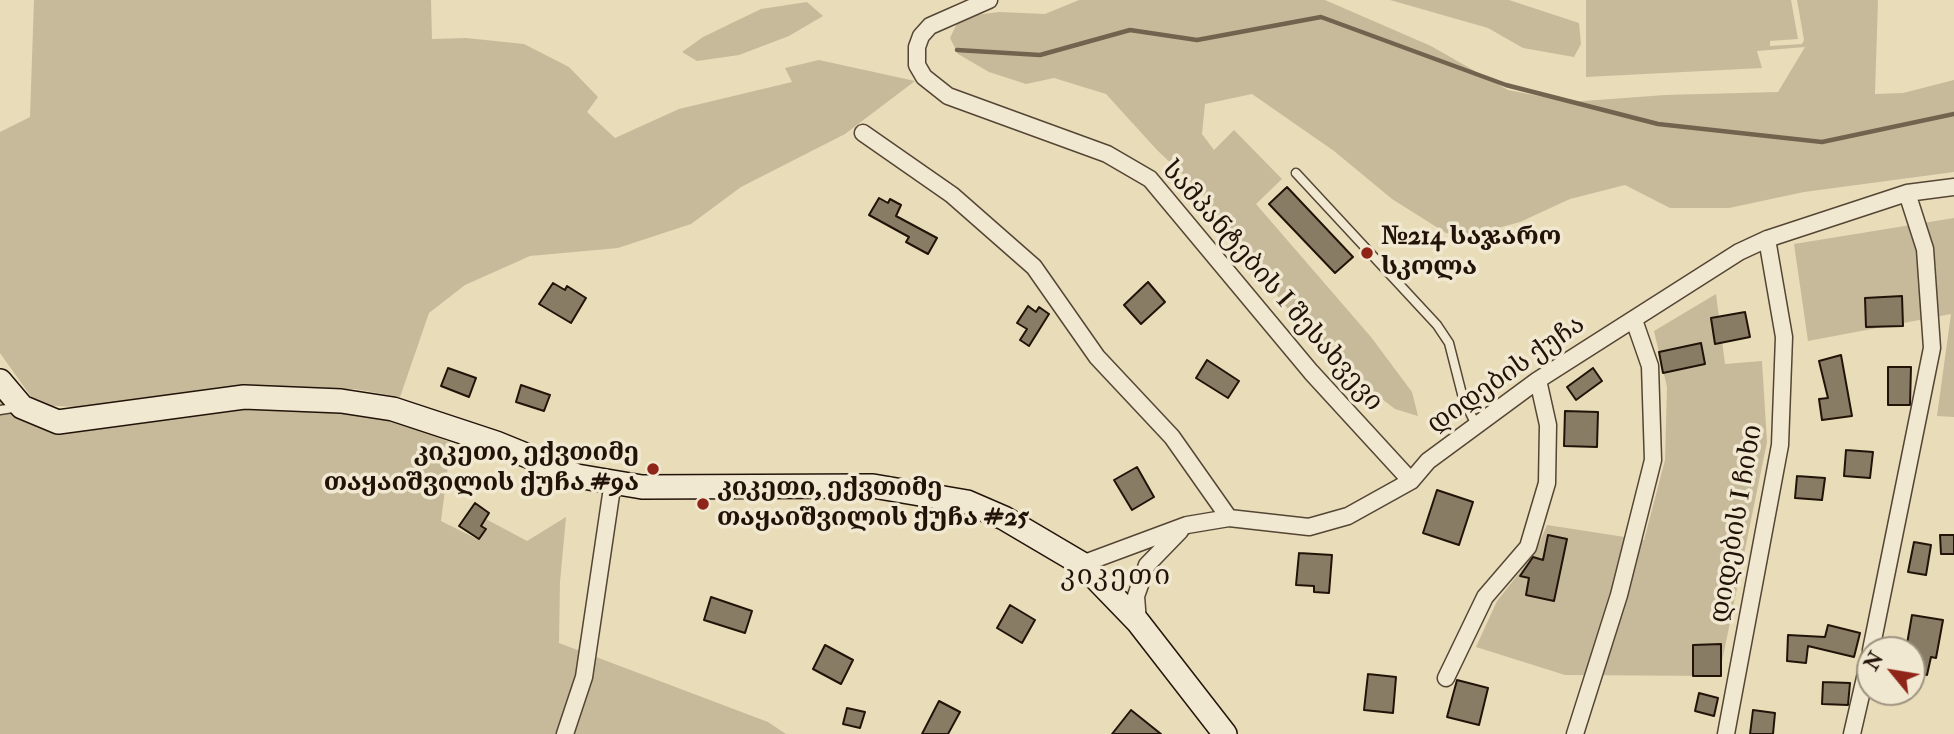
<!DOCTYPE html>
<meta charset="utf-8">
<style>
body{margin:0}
#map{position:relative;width:1954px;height:734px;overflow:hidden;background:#e9dcb8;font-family:"IM FELL Double Pica",serif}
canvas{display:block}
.north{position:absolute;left:1856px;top:636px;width:70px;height:70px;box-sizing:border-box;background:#f1e8d1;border:2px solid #9e9381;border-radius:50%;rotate:300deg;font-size:19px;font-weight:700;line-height:28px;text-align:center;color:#221309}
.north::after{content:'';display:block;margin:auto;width:24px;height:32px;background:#8f2418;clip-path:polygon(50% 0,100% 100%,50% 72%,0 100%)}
</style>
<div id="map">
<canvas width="1954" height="734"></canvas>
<div class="north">N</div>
</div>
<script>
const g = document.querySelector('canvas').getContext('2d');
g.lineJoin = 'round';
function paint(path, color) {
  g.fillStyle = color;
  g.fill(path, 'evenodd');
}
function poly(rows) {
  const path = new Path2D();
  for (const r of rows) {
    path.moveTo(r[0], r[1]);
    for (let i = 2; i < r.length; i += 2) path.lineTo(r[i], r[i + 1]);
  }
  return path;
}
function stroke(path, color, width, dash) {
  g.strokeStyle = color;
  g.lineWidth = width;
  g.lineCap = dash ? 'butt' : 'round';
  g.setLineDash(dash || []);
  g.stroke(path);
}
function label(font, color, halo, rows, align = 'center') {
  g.font = font + ' "IM FELL Double Pica","Noto Serif Georgian",serif';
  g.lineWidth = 7;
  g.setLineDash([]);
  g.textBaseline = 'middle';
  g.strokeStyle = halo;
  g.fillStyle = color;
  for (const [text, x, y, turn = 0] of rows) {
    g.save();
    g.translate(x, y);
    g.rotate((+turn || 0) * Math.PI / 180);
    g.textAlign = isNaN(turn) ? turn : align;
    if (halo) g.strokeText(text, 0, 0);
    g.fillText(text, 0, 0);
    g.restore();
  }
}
const green = poly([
 [34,0,431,0,432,39,466,38,524,44,569,67,598,97,587,112,615,138,679,109,792,82,785,68,819,60,915,81,845,134,741,187,691,224,618,248,530,256,465,285,429,313,400,397,355,389,310,389,94,408,37,405,0,353,0,132,30,117],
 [1079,0,1325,0,1431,46,1508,90,1570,102,1665,95,1778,92,1805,47,1757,51,1762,68,1586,77,1586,0,1791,0,1798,39,1770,41,1770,46,1802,44,1804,40,1797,0,1878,0,1875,94,1903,93,1954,80,1954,172,1804,192,1729,208,1670,208,1625,185,1570,199,1520,222,1468,236,1446,233,1392,199,1334,151,1252,94,1205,104,1202,134,1214,150,1234,130,1282,179,1256,204,1371,337,1412,392,1418,416,1395,409,1331,360,1283,303,1202,193,1157,150,1106,94,1054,78,1026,84,989,72,958,54,950,38,960,17,999,12,1045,14],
 [1390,0,1509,0,1579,23,1581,44,1574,57,1523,48,1488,28],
 [807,2,823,16,789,36,739,55,697,61,682,52,703,37,761,9],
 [1954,218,1954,417,1937,416,1951,314,1808,341,1794,244],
 [1716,294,1725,364,1762,361,1767,442,1719,676,1565,675,1476,647,1497,601,1535,553,1547,525,1644,540,1665,460,1667,387,1654,331],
 [0,398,22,419,243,405,394,418,451,443,441,521,475,538,484,518,527,541,566,517,560,582,559,643,768,722,786,734,0,734]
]);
const stream = poly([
 [957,50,1040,55,1130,30,1197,40,1321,17,1506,85,1658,124,1822,142,1954,114]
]);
const building = poly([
 [1287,187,1353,257,1335,273,1269,204,1287,187],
 [879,198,888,203,890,199,901,205,896,216,937,238,928,254,906,242,909,237,869,215,879,198],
 [1148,282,1165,302,1141,324,1124,305,1148,282],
 [553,283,565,290,567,286,586,298,571,323,539,304,553,283],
 [1902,296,1903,326,1866,327,1865,298,1902,296],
 [1028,306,1036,312,1039,307,1049,314,1029,346,1020,340,1027,329,1017,323,1028,306],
 [1745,312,1750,337,1715,344,1711,318,1745,312],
 [1701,343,1705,364,1663,373,1659,352,1701,343],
 [1841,355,1852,416,1822,420,1819,399,1828,398,1819,361,1841,355],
 [1207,360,1239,381,1228,398,1196,378,1207,360],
 [1888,367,1911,367,1910,405,1888,405,1888,367],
 [448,368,476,378,469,397,441,386,448,368],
 [1593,368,1602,381,1576,400,1567,387,1593,368],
 [521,385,550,395,544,411,516,402,521,385],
 [1565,411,1598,412,1597,447,1564,446,1565,411],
 [1846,450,1873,452,1870,478,1844,476,1846,450],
 [1137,467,1154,497,1132,510,1114,480,1137,467],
 [1797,476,1825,478,1822,500,1795,498,1797,476],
 [1437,490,1473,502,1459,545,1423,533,1437,490],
 [475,503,489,513,481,526,486,529,479,539,459,526,475,503],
 [1548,535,1567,539,1554,601,1526,595,1529,578,1520,576,1533,557,1543,560,1548,535],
 [1940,535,1954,535,1954,554,1941,554,1940,535],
 [1914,542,1931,545,1926,575,1908,572,1914,542],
 [1299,553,1332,555,1329,593,1314,592,1314,586,1296,585,1299,553],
 [711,597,752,611,745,633,704,620,711,597],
 [1010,605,1035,620,1022,643,997,628,1010,605],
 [1912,615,1943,620,1936,658,1931,657,1927,675,1912,672,1912,645,1907,644,1912,615],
 [1828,625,1860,633,1854,657,1808,646,1806,663,1787,661,1788,635,1825,637,1828,625],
 [1721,644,1721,676,1693,676,1693,645,1721,644],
 [825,645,853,660,841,684,813,669,825,645],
 [1368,674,1396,677,1393,713,1364,710,1368,674],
 [1457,680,1488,688,1479,725,1447,717,1457,680],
 [1823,682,1850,683,1848,705,1822,704,1823,682],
 [1699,693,1718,698,1714,716,1695,711,1699,693],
 [939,701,960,712,948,734,922,734,939,701],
 [847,708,865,712,860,728,843,724,847,708],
 [1131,710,1161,734,1112,734,1131,710],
 [1753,710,1775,713,1773,734,1750,734,1753,710]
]);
const lane = poly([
 [1296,173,1437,325,1449,343,1463,398,1476,425],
 [0,410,19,407]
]);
const street = poly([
 [989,0,930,26,921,36,917,47,917,65,924,77,948,96,1107,154,1150,179,1311,372,1411,481],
 [863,133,952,195,1034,267,1097,357,1172,437,1229,518],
 [1082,564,1187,525,1229,518,1309,527,1348,516,1411,481,1428,461,1538,380,1739,252,1767,239,1907,193,1954,187],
 [1138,622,1136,596,1147,565,1180,531],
 [1871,650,1932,348,1925,249,1907,193],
 [1446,678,1485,597,1528,547,1547,483,1548,425,1538,380],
 [565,734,584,677,613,481],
 [1575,734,1619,595,1653,460,1650,366,1634,320],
 [1726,734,1780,445,1784,337,1767,239],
 [1852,734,1870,656]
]);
const secondary = poly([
 [0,381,22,407,58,422,244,397,341,401,393,409,496,443,577,476,642,487,873,486,967,502,1004,518,1082,564,1138,622,1225,734]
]);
const markers = [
 [1367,253,7,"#8f2418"],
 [653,469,7,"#8f2418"],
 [703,504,7,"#8f2418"]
];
const poiNames = [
 ["№214 საჯარო",1381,238],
 ["სკოლა",1381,268],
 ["კიკეთი, ექვთიმე",639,454,"right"],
 ["თაყაიშვილის ქუჩა #9ა",639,484,"right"],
 ["კიკეთი, ექვთიმე",717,489],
 ["თაყაიშვილის ქუჩა #25",717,519]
];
const streetNames = [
 ["სამპანტების I შესახვევი",1271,287,49],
 ["დიდების ქუჩა",1507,376,-35],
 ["დიდების I ჩიხი",1738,524,-80]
];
const neighbourhoodNames = [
 ["კიკეთი",1116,578]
];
paint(green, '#c7ba9a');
stroke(stream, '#71634e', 4.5);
paint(building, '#897c64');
stroke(building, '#221309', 2);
stroke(lane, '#544535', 11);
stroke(street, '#544535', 19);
stroke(secondary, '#221309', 26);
stroke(lane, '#f1e8d1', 8);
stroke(street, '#f1e8d1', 16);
stroke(secondary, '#f1e8d1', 23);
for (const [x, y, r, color] of markers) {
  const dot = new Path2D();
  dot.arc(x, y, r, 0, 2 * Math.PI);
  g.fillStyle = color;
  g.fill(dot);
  stroke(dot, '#f1e8d1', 2.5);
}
label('bold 26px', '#221309', '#f1e8d1', poiNames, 'left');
label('26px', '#221309', '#f1e8d1', streetNames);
g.letterSpacing = '2px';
label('28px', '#221309', '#f1e8d1', neighbourhoodNames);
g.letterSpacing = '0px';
</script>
